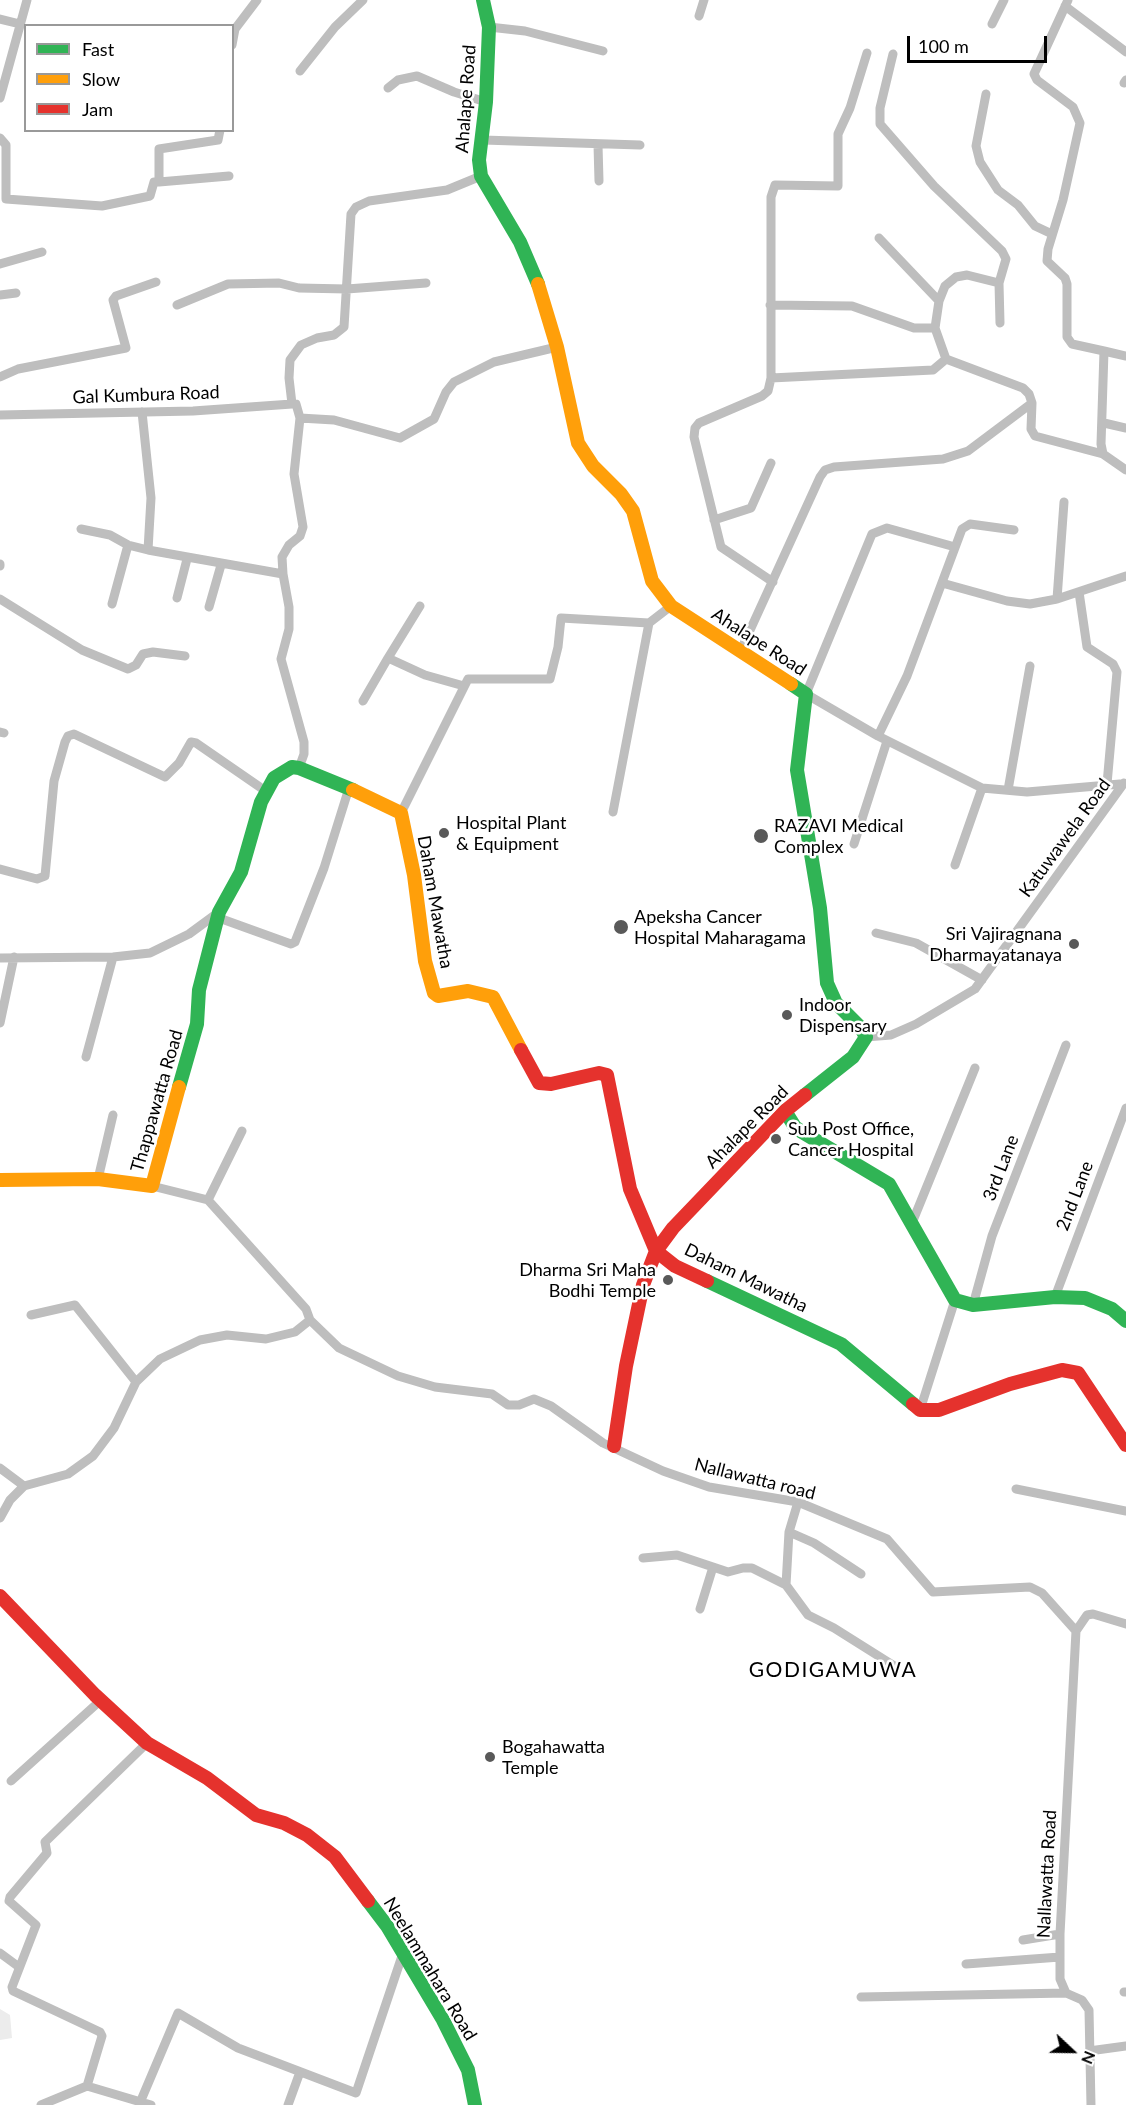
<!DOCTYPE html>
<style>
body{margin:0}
#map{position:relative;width:1126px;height:2105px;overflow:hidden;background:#fff;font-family:Lato,sans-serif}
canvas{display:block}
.legend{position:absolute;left:24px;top:24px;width:210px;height:108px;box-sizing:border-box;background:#fff;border:2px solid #999;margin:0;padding:8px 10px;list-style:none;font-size:18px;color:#000}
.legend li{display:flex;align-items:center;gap:12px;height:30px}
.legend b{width:30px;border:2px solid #999}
.north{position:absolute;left:1042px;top:2021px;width:60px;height:60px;-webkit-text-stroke:4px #fff;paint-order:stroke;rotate:112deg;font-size:16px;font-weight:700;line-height:24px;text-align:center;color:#000}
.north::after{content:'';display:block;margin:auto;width:21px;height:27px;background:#000;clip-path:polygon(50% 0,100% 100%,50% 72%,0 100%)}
.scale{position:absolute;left:907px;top:36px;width:140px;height:27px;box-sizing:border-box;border:3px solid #000;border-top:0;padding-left:8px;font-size:18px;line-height:21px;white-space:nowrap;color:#000;-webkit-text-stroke:4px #fff;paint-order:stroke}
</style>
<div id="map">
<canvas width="1126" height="2105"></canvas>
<ul class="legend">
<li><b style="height:8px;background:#30b455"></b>Fast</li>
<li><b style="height:8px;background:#ff9f0a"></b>Slow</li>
<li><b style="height:8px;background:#e5322d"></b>Jam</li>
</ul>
<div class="north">N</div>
<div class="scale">100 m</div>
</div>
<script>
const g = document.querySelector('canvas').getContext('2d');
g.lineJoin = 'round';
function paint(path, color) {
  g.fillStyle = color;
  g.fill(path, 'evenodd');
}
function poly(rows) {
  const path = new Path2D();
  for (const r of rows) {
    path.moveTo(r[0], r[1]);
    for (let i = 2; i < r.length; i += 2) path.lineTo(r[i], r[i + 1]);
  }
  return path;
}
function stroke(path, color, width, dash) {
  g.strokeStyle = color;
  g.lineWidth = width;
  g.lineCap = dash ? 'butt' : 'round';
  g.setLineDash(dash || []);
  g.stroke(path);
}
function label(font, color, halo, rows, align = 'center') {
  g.font = font + ' Lato,sans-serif';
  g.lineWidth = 5;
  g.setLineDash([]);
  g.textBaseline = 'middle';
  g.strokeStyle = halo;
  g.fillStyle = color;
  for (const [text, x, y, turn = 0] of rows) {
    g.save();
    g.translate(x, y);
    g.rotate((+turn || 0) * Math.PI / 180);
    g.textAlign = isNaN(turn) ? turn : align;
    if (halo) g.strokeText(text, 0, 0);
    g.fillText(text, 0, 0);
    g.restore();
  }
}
const green = poly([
 [0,2009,10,2015,12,2038,0,2040]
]);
const street = poly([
 [1068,0,1034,74,1037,80,1073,107,1080,123,1063,200,1048,249,1047,261,1065,278,1067,284,1067,337,1072,344,1104,351],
 [1065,6,1126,52],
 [699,16,704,0],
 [0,19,20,24],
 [992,24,1004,0],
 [489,27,525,31,603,51],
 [232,45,235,29,257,0],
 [893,54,880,108,880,124,934,186,1002,251,1006,259,999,283,1000,323],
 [300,71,335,27,363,0],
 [1124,83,1126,80],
 [388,88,398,80,417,76,454,92,486,102],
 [986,94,976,146,980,162,998,190,1018,205,1035,226,1052,234],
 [0,98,27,0],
 [0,138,6,145,6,199,102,206,150,196,154,182,159,182,159,149,218,140,220,130],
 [483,140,640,145],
 [598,145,599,181],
 [159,182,229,176],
 [879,238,939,301],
 [0,264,42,252],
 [999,283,967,275,956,277,945,286,939,301,935,328,946,359,1023,388,1029,394,1032,403,1031,429,1035,436,1103,454],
 [0,295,16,293],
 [177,305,228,284,279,283,299,288,347,289,426,283],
 [770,305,852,306,914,328,935,328],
 [1126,356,1104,351,1101,444,1103,454,1126,470],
 [0,377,18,369,126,348,113,300,116,296,156,282],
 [771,378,771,197,775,185,838,186,838,134,850,108,867,53],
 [142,412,151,498,148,550],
 [0,415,193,411,292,404],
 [300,418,334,420,400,438,434,419,446,392,454,382,494,362,557,347],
 [1104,423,1126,428],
 [714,520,751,508,771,463],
 [81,529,110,535,128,545,148,550,283,574,282,557,289,545,300,536,303,527,294,474,300,418,296,404,292,404,289,378,290,360,301,345,317,338,334,335,344,327,351,214,356,207,369,201,447,190,481,176],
 [955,547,887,528,872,534,806,694,878,736,982,788,1027,792,1120,784],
 [0,564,0,566],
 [283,574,289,607,289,629,281,659,304,742,304,754,299,768],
 [773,582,721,547,694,437,695,428,699,423,762,396,768,391,771,378,933,370,946,359],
 [942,583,1007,601,1030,604,1057,599,1126,576],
 [1079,592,1087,647,1113,664,1117,672,1107,784],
 [177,598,187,559],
 [0,599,82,650,128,669,136,665,143,654,153,652,185,656],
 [1057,599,1064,502],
 [112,604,128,545],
 [420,606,388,658,425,675,464,686],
 [209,607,221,565],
 [741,650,820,477,825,470,834,467,943,459,968,451,1032,403],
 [363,701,388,658],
 [0,732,4,733],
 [878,736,907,676,962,529,970,524,1014,530],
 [1008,790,1030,666],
 [613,812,649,623],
 [401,813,468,679,550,679,558,647,561,618,649,623,671,606],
 [854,844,887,741],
 [955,865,982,788],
 [0,869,37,879,45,876,54,781,65,742,68,736,74,734,165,777,179,763,191,742,196,743,267,792],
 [219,918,291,944,295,942,324,868,349,788],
 [876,933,916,943,982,980],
 [0,958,113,957,150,953,189,934,219,912],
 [0,1023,14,957],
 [866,1037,891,1035,916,1024,975,989,1124,783],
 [86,1057,113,957],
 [98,1179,113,1115],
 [208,1200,242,1131],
 [912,1223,975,1068],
 [1055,1297,1126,1108],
 [973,1305,992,1236,1066,1045],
 [31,1315,75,1305,136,1382],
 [310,1320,339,1348,398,1376,435,1387,492,1394,508,1405,519,1405,534,1399,551,1406,603,1443,663,1471,709,1487,798,1502,887,1539,933,1592,1030,1587,1042,1593,1076,1631,1087,1615,1093,1614,1126,1624],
 [920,1410,955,1300],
 [0,1468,24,1486],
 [1016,1489,1126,1511],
 [798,1502,789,1532,786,1585,808,1615,834,1628,896,1667],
 [0,1518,10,1500,24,1486,68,1474,93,1456,114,1428,136,1382,160,1359,200,1340,227,1335,266,1339,295,1332,310,1320,306,1309,208,1200,152,1186],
 [789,1532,814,1543,861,1574],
 [643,1558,677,1555,728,1572,743,1568,752,1568,786,1585],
 [700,1609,713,1567],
 [1076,1631,1060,1934,1060,1979,1066,1993,1082,2000,1089,2010,1091,2105],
 [11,1781,101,1700],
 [1023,1940,1060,1934],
 [0,1953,19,1967],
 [966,1964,1060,1957],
 [1124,1992,1126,1992],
 [861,1997,1066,1993],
 [1089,2051,1126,2046],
 [87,2086,102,2036,100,2032,13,1991,12,1987,36,1925,9,1901,10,1897,47,1853,45,1842,147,1743],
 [41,2105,87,2086,151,2105],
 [139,2105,178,2013,238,2048,356,2093,403,1953],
 [288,2105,300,2072]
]);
const fast = poly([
 [483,0,489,27,486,102,479,160,481,176,520,242,538,284],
 [791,684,806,694,797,770,820,908,827,983,836,1003,861,1028,866,1037,853,1057,805,1095],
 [179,1087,197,1024,199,990,219,912,241,872,261,802,274,778,292,767,299,768,353,790],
 [785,1111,795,1127,802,1132,889,1184,955,1300,973,1305,1055,1297,1085,1298,1112,1309,1126,1321],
 [707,1281,841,1344,913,1404],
 [368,1901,387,1926,443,2020,468,2070,475,2105]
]);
const slow = poly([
 [538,284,557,347,578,443,593,466,621,494,633,511,652,581,671,606,791,684],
 [353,790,401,813,414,875,425,961,434,993,438,996,468,991,493,997,521,1050],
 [0,1180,98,1179,152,1186,179,1087]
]);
const jam = poly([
 [521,1050,539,1083,551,1084,599,1073,607,1075,630,1189,656,1251,675,1266,707,1281],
 [913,1404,920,1410,939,1410,1010,1384,1062,1370,1078,1373,1126,1445],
 [614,1446,626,1366,643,1285,656,1251,673,1228,785,1111,805,1095],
 [0,1596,95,1695,147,1743,207,1778,256,1815,284,1823,307,1835,335,1857,368,1901]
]);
const markers = [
 [444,833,6,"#595959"],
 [761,836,8,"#595959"],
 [621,927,8,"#595959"],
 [1074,944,6,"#595959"],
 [787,1015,6,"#595959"],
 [776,1139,6,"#595959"],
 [668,1280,6,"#595959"],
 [490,1757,6,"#595959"]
];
const streetNames = [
 ["Ahalape Road",466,99,-86],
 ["Gal Kumbura Road",146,395,-2],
 ["Ahalape Road",759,642,33],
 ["Katuwawela Road",1065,838,-54],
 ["Daham Mawatha",435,902,80],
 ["Thappawatta Road",157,1101,-74],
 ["Ahalape Road",747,1127,-45],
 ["3rd Lane",1001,1168,-69],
 ["2nd Lane",1075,1196,-69],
 ["Daham Mawatha",746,1278,26],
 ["Nallawatta road",755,1479,14],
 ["Nallawatta Road",1047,1874,-87],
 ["Neelammahara Road",430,1969,59]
];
const poiNames = [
 ["Hospital Plant",456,823],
 ["& Equipment",456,844],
 ["RAZAVI Medical",774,826],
 ["Complex",774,847],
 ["Apeksha Cancer",634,917],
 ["Hospital Maharagama",634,938],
 ["Sri Vajiragnana",1062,934,"right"],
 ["Dharmayatanaya",1062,955,"right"],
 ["Indoor",799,1005],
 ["Dispensary",799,1026],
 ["Sub Post Office,",788,1129],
 ["Cancer Hospital",788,1150],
 ["Dharma Sri Maha",656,1270,"right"],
 ["Bodhi Temple",656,1291,"right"],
 ["Bogahawatta",502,1747],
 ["Temple",502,1768]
];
const quarterNames = [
 ["GODIGAMUWA",833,1670]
];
paint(green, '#ececec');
stroke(street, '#bebebe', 9);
stroke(fast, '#30b455', 14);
stroke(slow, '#ff9f0a', 14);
stroke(jam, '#e5322d', 14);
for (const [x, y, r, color] of markers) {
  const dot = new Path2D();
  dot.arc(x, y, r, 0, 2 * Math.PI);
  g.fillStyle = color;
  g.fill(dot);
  stroke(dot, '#fff', 2);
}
label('18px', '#000', '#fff', streetNames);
label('18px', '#000', '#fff', poiNames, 'left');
g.letterSpacing = '1.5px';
label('21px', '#000', '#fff', quarterNames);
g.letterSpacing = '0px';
</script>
